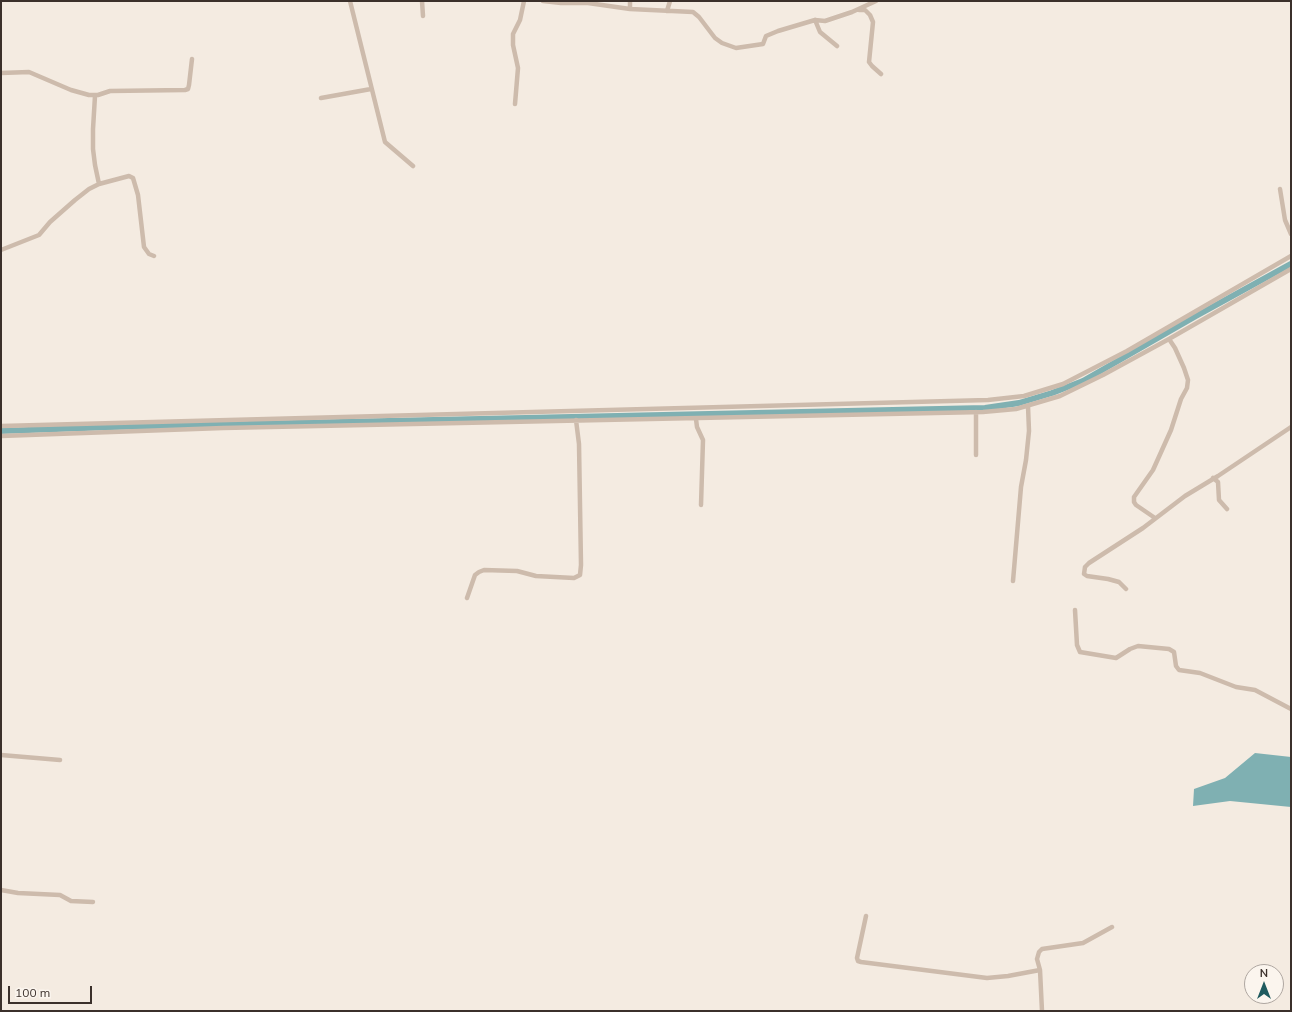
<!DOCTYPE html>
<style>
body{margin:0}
#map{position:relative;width:1292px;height:1012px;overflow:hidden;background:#f4ebe1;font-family:Mulish,sans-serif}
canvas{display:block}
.frame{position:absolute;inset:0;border:2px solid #3b302b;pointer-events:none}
.north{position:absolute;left:1244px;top:964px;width:40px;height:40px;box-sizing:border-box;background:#fbf5ee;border:1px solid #aea6a0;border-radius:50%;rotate:0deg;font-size:11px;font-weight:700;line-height:16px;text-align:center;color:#3b302b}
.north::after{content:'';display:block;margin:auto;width:14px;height:18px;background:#1f5a5e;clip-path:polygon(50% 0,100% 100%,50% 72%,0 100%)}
.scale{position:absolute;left:8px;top:986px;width:84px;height:18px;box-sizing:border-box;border:2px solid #3b302b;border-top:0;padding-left:5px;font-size:12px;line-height:14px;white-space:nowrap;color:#3b302b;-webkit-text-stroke:3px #fbf5ee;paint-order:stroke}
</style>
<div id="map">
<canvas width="1292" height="1012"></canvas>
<div class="frame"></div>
<div class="north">N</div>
<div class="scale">100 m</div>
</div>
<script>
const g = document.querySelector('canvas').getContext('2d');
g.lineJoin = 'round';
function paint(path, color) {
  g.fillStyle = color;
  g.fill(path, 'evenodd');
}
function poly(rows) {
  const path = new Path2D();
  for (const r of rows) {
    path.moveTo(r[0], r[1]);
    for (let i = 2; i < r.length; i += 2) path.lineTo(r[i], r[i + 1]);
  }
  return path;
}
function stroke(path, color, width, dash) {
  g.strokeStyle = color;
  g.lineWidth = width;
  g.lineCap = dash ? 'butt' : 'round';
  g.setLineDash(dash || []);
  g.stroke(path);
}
const water = poly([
 [1255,753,1291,757,1291,807,1230,801,1193,806,1194,789,1225,778]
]);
const canal = poly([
 [1,431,112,427,985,408,1019,403,1052,393,1083,381,1196,316,1291,264]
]);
const street = poly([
 [350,1,385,142,413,166],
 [422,1,423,16],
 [543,1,561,3,588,3,630,9,693,12,699,17,715,38,722,43,736,48,763,44,766,36,778,31,815,20,825,21,852,12,876,1],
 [630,9,630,1],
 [859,10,865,10,870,15,873,22,869,62,872,66,881,74],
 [667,11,670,1],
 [815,20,820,32,837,46],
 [1,73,29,72,71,90,89,95,98,95,110,91,185,90,188,89,189,85,192,59],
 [95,96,93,129,93,149,95,165,99,184,129,176,133,178,138,195,144,247,149,254,154,256],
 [321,98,371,89],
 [515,104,518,68,513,45,513,34,520,20,524,1],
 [1280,189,1285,220,1291,234],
 [1,250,39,235,50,222,75,200,89,189,99,184],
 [696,419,697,427,703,440,701,505],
 [1,426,988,400,1024,396,1063,384,1127,351,1291,256],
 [1,436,223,428,983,412,1016,409,1060,396,1103,375,1169,339,1291,269],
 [976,455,976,412],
 [1213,478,1218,482,1219,500,1227,509],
 [1155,518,1136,505,1134,502,1134,497,1153,470,1171,430,1181,399,1187,388,1188,380,1184,368,1175,348,1169,339],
 [1013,581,1021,487,1026,460,1029,431,1028,406],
 [1126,589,1119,582,1108,579,1087,576,1084,574,1085,567,1089,563,1143,528,1185,496,1218,476,1291,427],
 [467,598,475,575,479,572,484,570,517,571,536,576,574,578,580,575,581,565,579,444,576,420],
 [1075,610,1077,645,1080,652,1116,658,1130,649,1138,646,1169,649,1174,652,1176,666,1179,670,1200,673,1236,687,1255,690,1291,709],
 [1,755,60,760],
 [1,890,18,893,60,895,71,901,93,902],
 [866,916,857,958,858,961,861,962,987,978,1008,976,1040,970],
 [1042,1011,1040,970,1037,959,1039,952,1042,949,1083,943,1112,927]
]);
paint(water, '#7fb0b2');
stroke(canal, '#7fb0b2', 6);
stroke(street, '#cdbbac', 4.5);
</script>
